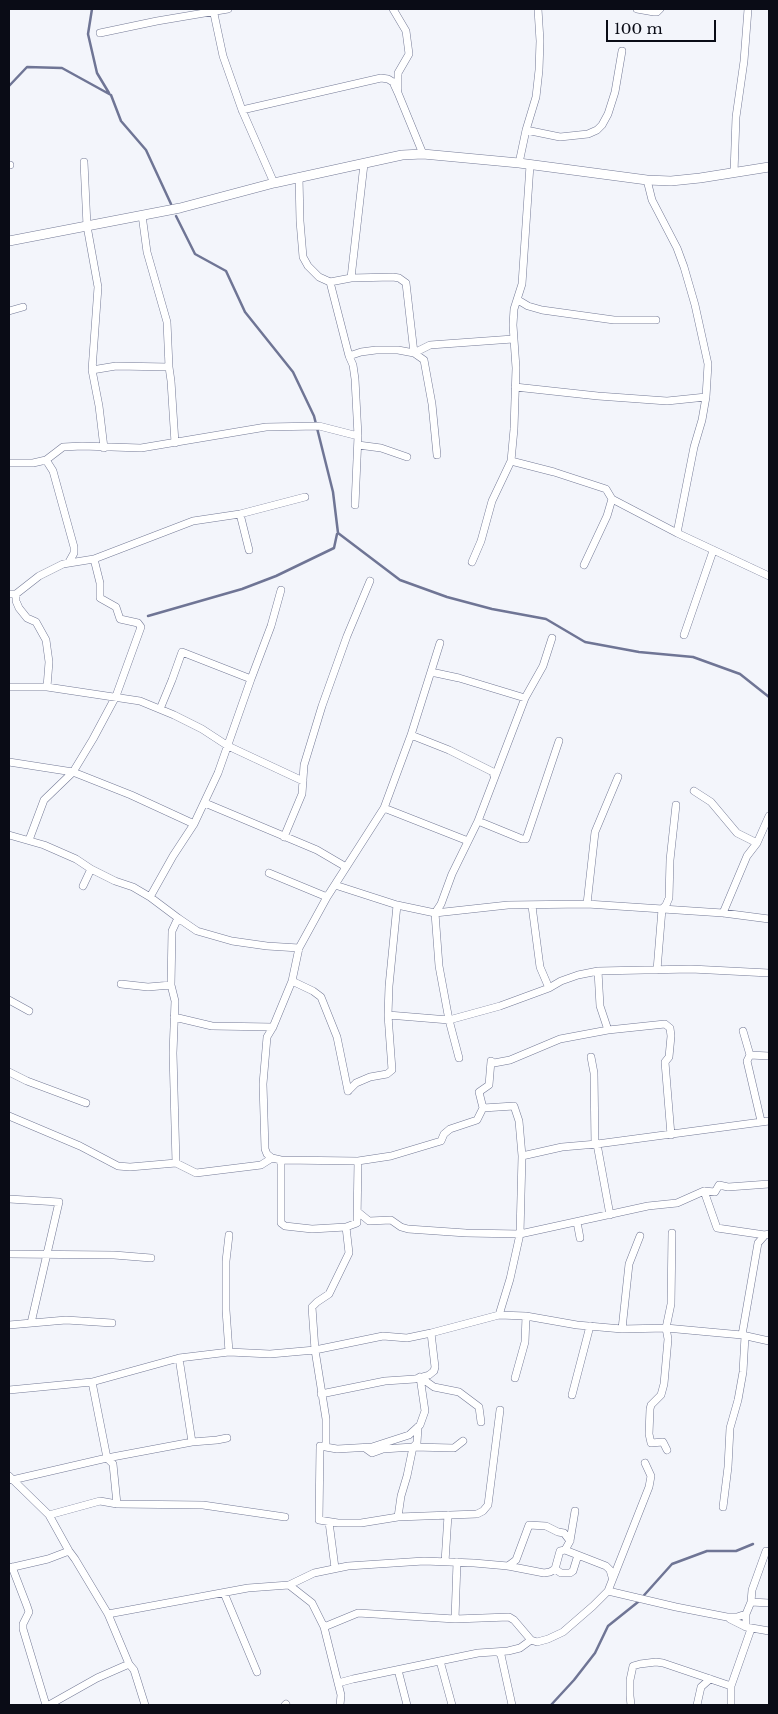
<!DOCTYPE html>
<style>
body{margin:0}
#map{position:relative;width:778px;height:1714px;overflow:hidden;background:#f3f5fb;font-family:"Libre Baskerville",serif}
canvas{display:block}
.frame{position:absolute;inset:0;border:10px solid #0a0c16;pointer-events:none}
.scale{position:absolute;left:606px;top:20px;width:110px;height:22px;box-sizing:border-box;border:2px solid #0a0c16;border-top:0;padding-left:6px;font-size:15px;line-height:18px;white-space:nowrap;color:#0a0c16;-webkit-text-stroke:4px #f3f5fb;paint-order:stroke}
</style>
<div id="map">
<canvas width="778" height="1714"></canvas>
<div class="frame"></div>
<div class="scale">100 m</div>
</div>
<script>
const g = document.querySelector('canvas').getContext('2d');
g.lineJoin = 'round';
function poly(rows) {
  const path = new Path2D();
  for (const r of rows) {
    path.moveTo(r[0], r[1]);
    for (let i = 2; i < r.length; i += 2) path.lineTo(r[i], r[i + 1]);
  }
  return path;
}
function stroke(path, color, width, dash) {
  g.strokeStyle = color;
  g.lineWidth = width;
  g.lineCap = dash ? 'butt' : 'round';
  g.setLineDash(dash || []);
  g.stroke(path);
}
const stream = poly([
 [92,9,88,34,97,73,109,93],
 [9,86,27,67,62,68,111,95,121,121,146,150,171,204],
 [176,216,195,254,226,271,245,312,293,372,314,416,333,492,338,533,400,580,447,597,492,609,546,619,585,642,639,652,693,657,740,674,769,697],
 [148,616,242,589,276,576,334,548,337,534],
 [551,1705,574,1680,595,1653,608,1626,638,1602,672,1564,707,1551,736,1551,753,1544]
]);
const minor = poly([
 [213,9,223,56,242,110,274,183],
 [393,9,406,31,409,54,398,73,398,89],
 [637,9,654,12,657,12,660,9],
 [100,33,157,21,228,9],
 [242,110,381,78,388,79,393,82,398,93,423,154],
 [526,130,560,137,588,134,597,130,602,125,608,114,615,92,622,51],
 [84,162,87,226,98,287,92,370,99,406,104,448],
 [519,163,526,130,536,97,539,70,540,41,538,9],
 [9,165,10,165],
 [734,173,736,117,744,61,748,9],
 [299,177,300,221,303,257,308,266,319,277,330,282,351,278,364,164],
 [647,180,652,200,677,248,684,267,695,305,708,364,706,397,702,420,694,447,677,533],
 [142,215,147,252,167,322,169,367,171,381,175,443],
 [351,278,393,277,399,278,406,283,414,353,424,360,432,404,437,455],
 [330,282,349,356,353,365,355,379,358,436,355,505],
 [518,300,528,306,542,310,614,320,656,320],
 [9,311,23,307],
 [349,356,361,352,376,350,398,350,414,353,430,345,513,339],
 [92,370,116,366,169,367],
 [515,387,598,396,667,401,706,397],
 [358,445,381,448,407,457],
 [46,460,53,471,74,547,74,553,69,562],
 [511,461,554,472,606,489,612,499,677,533,769,576],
 [9,463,33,463,46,460,63,447,82,446,141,448,266,427,319,426,358,436],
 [240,514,249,550],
 [472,562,481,541,492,501,511,461,514,429,516,368,513,325,514,309,522,284,530,165],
 [584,565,607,516,612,499],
 [9,594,16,594,39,576,63,564,94,559,193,521,240,514,305,497],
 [16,594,16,601,19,608,27,618,36,622,46,640,49,662,47,687],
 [684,635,713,551],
 [440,643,411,735,384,808,327,897,299,948,292,981,273,1027,267,1037,263,1084,265,1149,267,1154,272,1158,281,1160,358,1161,391,1156,441,1141,444,1134,450,1129,477,1120,483,1108,479,1092,489,1085,491,1061,494,1063,510,1060,560,1039,608,1030,665,1024,670,1028,671,1036,669,1057,665,1062,671,1135],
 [431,672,459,678,525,698],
 [9,687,47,687,140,701,174,715,202,729,228,746,303,781],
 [160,709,172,680,182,652,251,679],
 [411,735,449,750,493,772,494,776],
 [9,762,73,772,131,795,194,824],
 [694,791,711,802,737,833,757,843],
 [205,803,317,850,346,867],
 [384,808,468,841],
 [478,821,522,839,526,839,559,741],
 [9,835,44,845,76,859,91,869,115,881,133,887,150,897,178,918,197,931,232,941,267,946,299,948],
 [284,837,302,794,304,765,322,706,347,636,370,581],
 [29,840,44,800,73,772,93,739,116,696,141,627,138,623,120,619,116,607,100,598,100,583,94,559],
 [269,873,327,897],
 [335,885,397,905,435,913,508,905,587,904,723,913,769,919],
 [83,886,91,869],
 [150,897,173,856,194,824,218,773,251,679,271,626,281,590],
 [587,904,595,832,618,777],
 [532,906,540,967,549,988],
 [723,913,747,856,757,843,769,816],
 [657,970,662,909,666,905,669,898,670,860,676,805],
 [598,971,600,1006,608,1030],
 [292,981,313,991,321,997,337,1037,348,1091],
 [121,984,148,987,171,985],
 [9,1000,29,1011],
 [388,1015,449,1020,500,1006,549,988,561,981,578,975,598,971,691,969,769,973],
 [174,1017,212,1026,273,1027],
 [743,1031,750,1055],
 [591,1057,594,1073,595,1145],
 [459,1058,449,1020,439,966,435,913,441,904,452,874,478,821,525,698,543,666,552,638],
 [9,1072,27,1081,86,1103],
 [348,1091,356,1083,370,1077,387,1074,392,1070,388,1015,389,986,397,905],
 [483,1108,514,1106,519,1121,522,1156,520,1234,510,1279,499,1315],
 [9,1116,80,1146,118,1166,130,1167,176,1163,173,1053,175,1001,171,985,172,931,178,918],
 [761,1121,747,1061,750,1055,769,1056],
 [597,1144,610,1215],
 [522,1156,562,1147,597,1144,769,1121],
 [281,1160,281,1223,285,1226,312,1229,346,1227,357,1223,358,1161],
 [176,1163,196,1173,261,1165,272,1158],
 [704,1191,717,1228,765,1235],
 [9,1199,59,1202,31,1323],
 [358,1212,369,1221,391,1220,401,1227,408,1229,466,1233,520,1234,648,1206,677,1203,704,1191,715,1192,719,1185,728,1187,769,1184],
 [577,1222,580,1238],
 [9,1254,114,1255,151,1258],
 [9,1325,66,1320,112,1323],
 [622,1329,629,1264,640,1236],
 [742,1335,758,1243,765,1235,769,1234],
 [229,1352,226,1310,226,1261,229,1235],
 [179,1358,192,1442],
 [420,1377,425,1411,420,1425,409,1435,372,1447,337,1449,320,1446,319,1520,338,1523,361,1523,398,1517,477,1514,483,1511,488,1505,500,1410],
 [420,1377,434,1387,459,1392,479,1407,481,1422],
 [515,1378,525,1342,526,1316],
 [92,1382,107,1458,113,1464,117,1504],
 [9,1390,92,1382,179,1358,229,1352,270,1354,315,1350,383,1336,407,1338,431,1333,499,1315,526,1316,577,1325,622,1329,666,1328,742,1335,769,1341],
 [321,1394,385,1381,415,1379,429,1375,434,1371,435,1367,431,1333],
 [572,1395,590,1326],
 [326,1447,326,1419,315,1350,312,1307,317,1302,329,1294,349,1253,346,1227],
 [365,1448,372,1453,383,1449,413,1447,417,1443,418,1427],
 [667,1450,663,1442,651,1443,649,1434,650,1409,651,1405,661,1395,664,1384,668,1339,666,1328,671,1304,672,1233],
 [9,1476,49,1515,69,1551,75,1559,108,1614,129,1664,134,1670,145,1705],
 [12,1480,107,1458,192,1442,217,1440,227,1438],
 [723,1507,728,1467,730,1428,738,1400,743,1372,745,1336],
 [49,1515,100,1501,117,1504,203,1505,285,1517],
 [398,1517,401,1496,407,1476,413,1447,454,1448,463,1441],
 [329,1522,335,1568],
 [565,1550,606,1566,610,1570,612,1577],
 [445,1562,448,1515],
 [508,1566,516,1560,529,1525,546,1526,558,1532,564,1533,570,1541],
 [12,1567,27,1606,29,1612,23,1624,23,1629,46,1705],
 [9,1568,48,1559,69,1551],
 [555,1569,561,1573,570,1573,573,1571,578,1555],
 [289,1585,314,1573,348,1566,424,1561,474,1563,508,1566,544,1573,550,1572,555,1569,560,1551,565,1550,570,1541,575,1511],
 [608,1591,676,1607,727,1617,737,1617,746,1614],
 [224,1593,257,1672],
 [751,1602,769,1603],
 [108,1614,248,1588,289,1585,312,1603,324,1627,341,1695,340,1705],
 [455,1619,457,1562],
 [730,1619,746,1627,769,1631],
 [324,1627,358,1613,455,1619,509,1617,514,1620,531,1640,537,1642,548,1639,563,1632,593,1606,608,1591,649,1487,651,1476,645,1463],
 [746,1627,746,1614,751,1602,752,1590,766,1551],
 [499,1653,501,1655,512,1705],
 [440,1661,452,1705],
 [398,1670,407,1705],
 [338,1683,353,1679,478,1653,508,1651,520,1648,531,1640],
 [49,1705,97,1678,129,1664],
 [285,1705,286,1704],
 [631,1705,630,1696,630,1680,633,1666,640,1664,656,1662,663,1663,731,1686],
 [697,1705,701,1687,710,1679],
 [731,1705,731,1686,751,1629]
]);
const tertiary = poly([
 [9,241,180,208,274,183,402,155,423,154,519,163,647,180,671,181,700,178,769,167]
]);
stroke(stream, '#6f7595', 2.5);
stroke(minor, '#747a96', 8);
stroke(tertiary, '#747a96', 10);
stroke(minor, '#fff', 7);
stroke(tertiary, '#fff', 9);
</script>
